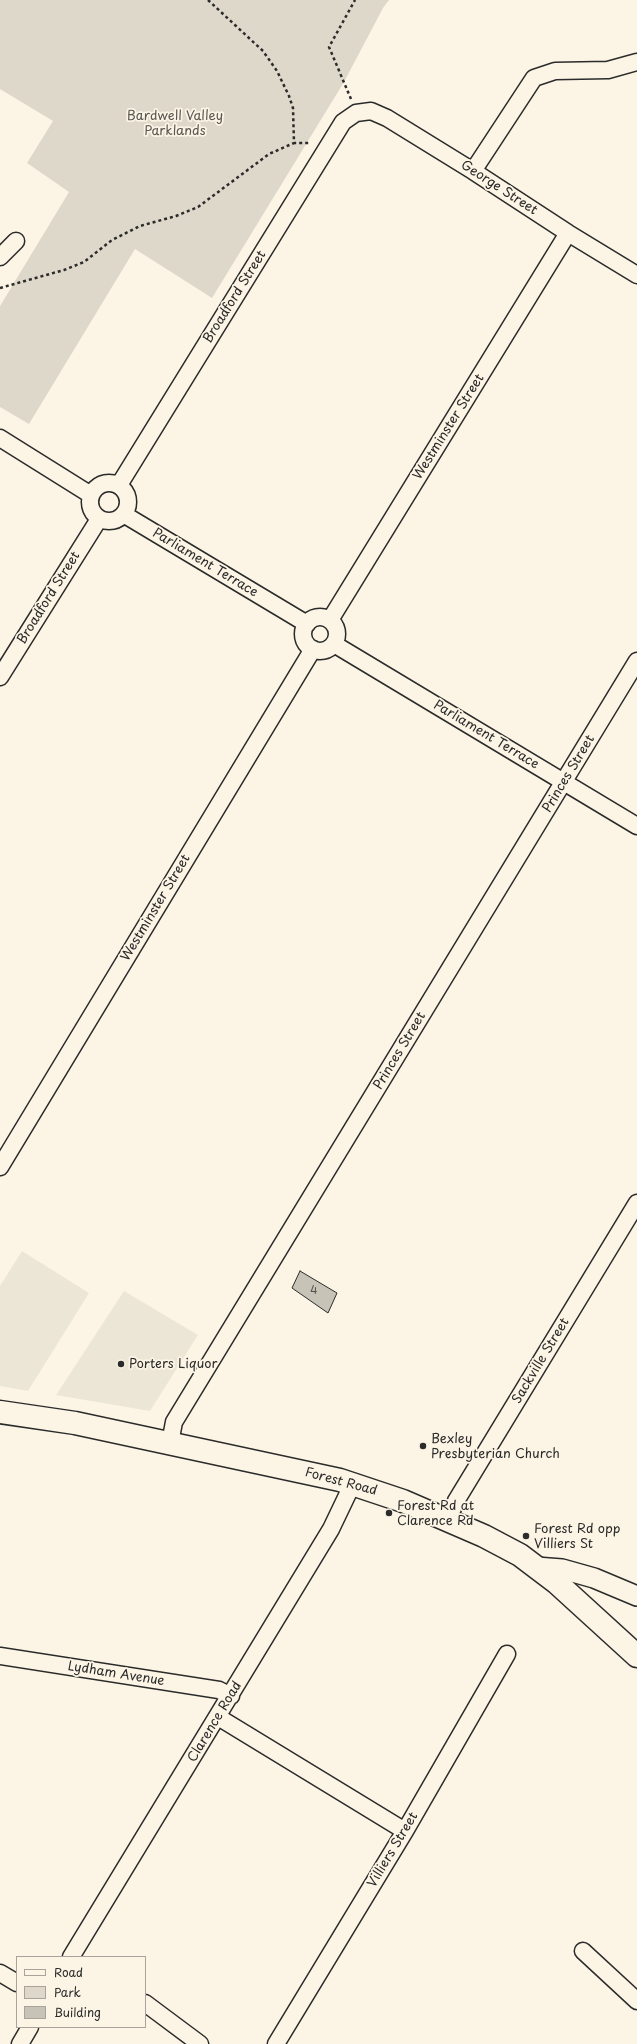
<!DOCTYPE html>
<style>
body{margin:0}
#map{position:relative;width:637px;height:2044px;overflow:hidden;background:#fcf5e5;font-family:"Playpen Sans",sans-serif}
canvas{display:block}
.legend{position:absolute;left:16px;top:1956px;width:130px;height:72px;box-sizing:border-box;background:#fcf5e5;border:1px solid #a8a49b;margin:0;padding:5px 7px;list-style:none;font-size:12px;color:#2b2b2b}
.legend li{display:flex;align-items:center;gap:8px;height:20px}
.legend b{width:20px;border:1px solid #a8a49b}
</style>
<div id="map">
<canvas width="637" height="2044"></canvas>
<ul class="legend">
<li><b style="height:5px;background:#fcf5e5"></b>Road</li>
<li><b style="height:11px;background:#ded8ca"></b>Park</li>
<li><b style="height:11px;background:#c8c3b7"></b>Building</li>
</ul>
</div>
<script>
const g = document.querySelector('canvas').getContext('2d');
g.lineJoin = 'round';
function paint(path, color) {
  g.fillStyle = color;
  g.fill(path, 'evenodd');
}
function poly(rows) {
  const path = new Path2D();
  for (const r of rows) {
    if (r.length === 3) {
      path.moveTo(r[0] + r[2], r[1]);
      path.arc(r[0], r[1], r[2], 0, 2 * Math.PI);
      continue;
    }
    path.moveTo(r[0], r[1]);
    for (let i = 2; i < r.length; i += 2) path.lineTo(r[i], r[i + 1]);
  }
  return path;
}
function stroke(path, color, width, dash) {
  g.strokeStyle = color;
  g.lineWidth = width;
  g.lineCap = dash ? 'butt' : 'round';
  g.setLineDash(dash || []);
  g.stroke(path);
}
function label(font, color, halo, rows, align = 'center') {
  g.font = font + ' "Playpen Sans",sans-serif';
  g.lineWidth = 3.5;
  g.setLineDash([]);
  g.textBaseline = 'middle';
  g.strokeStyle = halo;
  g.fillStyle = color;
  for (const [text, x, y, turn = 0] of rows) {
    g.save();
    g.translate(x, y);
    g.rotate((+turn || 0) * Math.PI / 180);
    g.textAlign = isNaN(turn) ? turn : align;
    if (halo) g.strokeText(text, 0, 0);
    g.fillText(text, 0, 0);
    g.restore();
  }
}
const built = poly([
 [22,1251,89,1293,28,1391,0,1386,0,1286],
 [124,1291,198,1335,150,1411,56,1395]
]);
const green = poly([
 [0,0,389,0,383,8,344,82,212,298,135,249,29,424,0,407,0,306,69,192,27,163,53,121,0,89]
]);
const building = poly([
 [300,1271,337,1293,328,1313,292,1288,300,1271]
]);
const path = poly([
 [208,0,263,51,277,71,289,96,293,108,294,143,310,143],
 [351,99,329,47,355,0],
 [0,288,64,270,84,262,112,240,140,226,176,216,198,207,269,154,294,143]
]);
const minor = poly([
 [473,171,534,78,555,71,608,70,637,62],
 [0,257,16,241],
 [0,438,91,495],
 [109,502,19],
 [119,485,343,122,356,113,371,111,387,118,473,171,568,233,637,275],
 [125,515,307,624],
 [320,634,17],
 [330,620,568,233],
 [334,644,637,826],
 [0,677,99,519],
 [0,1167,313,649],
 [170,1443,174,1422,637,661],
 [448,1520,456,1501,637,1203],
 [0,1656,219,1690,231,1696],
 [218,1717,405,1831],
 [583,1951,637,2001],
 [71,1957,331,1529,353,1483],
 [0,1973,17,1983],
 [145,2003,200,2044],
 [20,2044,30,2027],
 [276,2044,405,1831,507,1654]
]);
const tertiary = poly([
 [536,1567,562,1569,594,1578,637,1596]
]);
const primary = poly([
 [0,1412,75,1423,340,1480,403,1501,484,1536,520,1555,557,1583,637,1656]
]);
const markers = [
 [121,1364,4,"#2b2b2b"],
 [423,1446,4,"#2b2b2b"],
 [389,1513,4,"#2b2b2b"],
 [526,1536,4,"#2b2b2b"]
];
const numberNames = [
 ["4",314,1291]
];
const parkNames = [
 ["Bardwell Valley",175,116],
 ["Parklands",175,131]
];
const streetNames = [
 ["George Street",499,188,33],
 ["Broadford Street",235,297,-58],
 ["Westminster Street",449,427,-58],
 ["Parliament Terrace",205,563,31],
 ["Broadford Street",49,598,-58],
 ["Parliament Terrace",486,735,31],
 ["Princes Street",569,774,-59],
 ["Westminster Street",156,908,-59],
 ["Princes Street",400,1051,-59],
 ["Sackville Street",541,1361,-59],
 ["Forest Road",341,1482,15],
 ["Lydham Avenue",116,1674,9],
 ["Clarence Road",215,1722,-59],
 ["Villiers Street",393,1850,-59]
];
const poiNames = [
 ["Porters Liquor",129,1364],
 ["Bexley",431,1439],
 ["Presbyterian Church",431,1454],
 ["Forest Rd at",397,1506],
 ["Clarence Rd",397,1521],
 ["Forest Rd opp",534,1529],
 ["Villiers St",534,1544]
];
paint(built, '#ece6d7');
paint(green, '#ded8ca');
paint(building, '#c8c3b7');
stroke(building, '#2b2b2b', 1);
stroke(minor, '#2b2b2b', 19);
stroke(tertiary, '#2b2b2b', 22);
stroke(primary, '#2b2b2b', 25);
stroke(path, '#2b2b2b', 2.5, [3, 3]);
stroke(minor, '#fcf5e5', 16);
stroke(tertiary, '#fcf5e5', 19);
stroke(primary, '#fcf5e5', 22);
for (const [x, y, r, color] of markers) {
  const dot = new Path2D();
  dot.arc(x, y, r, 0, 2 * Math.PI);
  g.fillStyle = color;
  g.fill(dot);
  stroke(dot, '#fcf5e5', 1.5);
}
label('11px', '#52514e', null, numberNames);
label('13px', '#585653', '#fcf5e5', parkNames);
label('13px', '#2b2b2b', '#fcf5e5', streetNames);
label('13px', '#2b2b2b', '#fcf5e5', poiNames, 'left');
</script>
